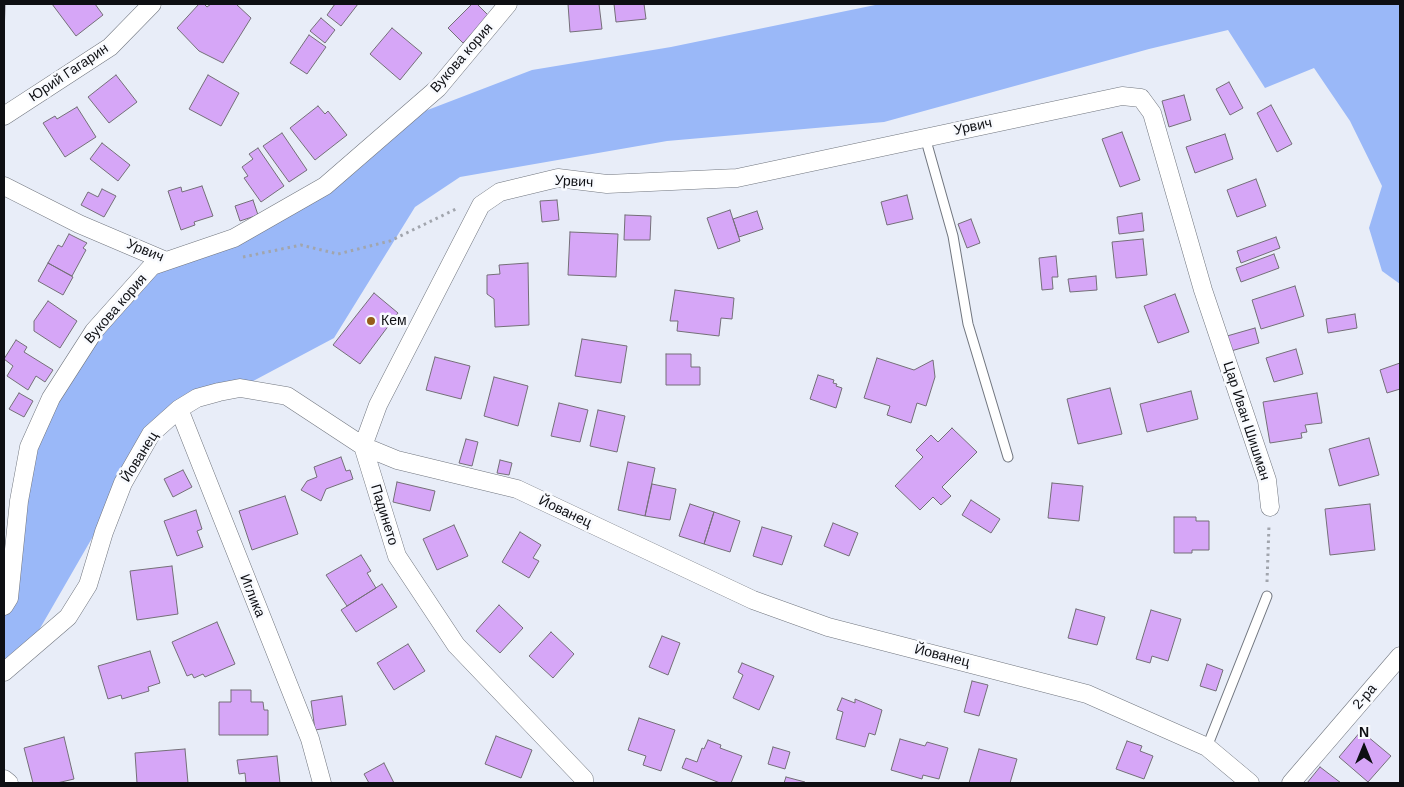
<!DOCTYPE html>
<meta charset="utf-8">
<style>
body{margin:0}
#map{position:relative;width:1404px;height:787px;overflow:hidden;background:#e8edf8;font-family:Helvetica,sans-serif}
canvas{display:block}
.frame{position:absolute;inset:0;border:5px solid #0e0f13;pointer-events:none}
.north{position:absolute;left:1339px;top:722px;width:50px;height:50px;-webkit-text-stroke:4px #f8fafe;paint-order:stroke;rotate:0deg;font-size:14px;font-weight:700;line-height:20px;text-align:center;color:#0e0f13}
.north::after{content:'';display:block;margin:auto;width:18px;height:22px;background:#0e0f13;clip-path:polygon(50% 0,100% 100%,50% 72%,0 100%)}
</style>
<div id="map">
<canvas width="1404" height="787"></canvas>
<div class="frame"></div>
<div class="north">N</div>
</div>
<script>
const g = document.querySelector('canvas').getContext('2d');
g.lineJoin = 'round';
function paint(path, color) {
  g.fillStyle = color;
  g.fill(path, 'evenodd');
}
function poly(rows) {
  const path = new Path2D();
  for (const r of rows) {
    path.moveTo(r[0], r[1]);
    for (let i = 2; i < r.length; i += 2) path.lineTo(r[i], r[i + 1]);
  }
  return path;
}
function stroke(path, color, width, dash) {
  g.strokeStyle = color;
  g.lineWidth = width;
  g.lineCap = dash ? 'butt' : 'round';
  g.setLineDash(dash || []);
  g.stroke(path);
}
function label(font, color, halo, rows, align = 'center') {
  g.font = font + ' Helvetica,sans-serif';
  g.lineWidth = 5;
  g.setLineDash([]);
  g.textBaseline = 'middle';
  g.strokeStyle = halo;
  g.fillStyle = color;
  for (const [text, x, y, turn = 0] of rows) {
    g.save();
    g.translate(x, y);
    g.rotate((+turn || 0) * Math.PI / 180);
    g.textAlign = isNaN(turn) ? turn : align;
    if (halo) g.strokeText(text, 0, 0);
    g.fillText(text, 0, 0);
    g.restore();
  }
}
const forest = poly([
 [880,4,1400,4,1400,284,1382,271,1369,228,1382,186,1350,121,1314,68,1265,88,1228,30,1149,49,884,122,667,141,460,177,415,207,334,338,240,388,219,392,152,434,31,644,4,667,4,614,33,447,95,331,152,266,288,214,353,174,425,111,532,70,671,47]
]);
const building = poly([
 [52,4,95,4,103,15,76,36,52,4],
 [199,4,204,4,207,7,211,4,236,4,251,18,223,63,199,51,177,28,199,4],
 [335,4,358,4,341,26,327,15,335,4],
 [472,4,477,4,489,16,463,43,448,28,472,4],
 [568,4,599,4,602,29,570,32,568,4],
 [614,4,644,4,646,19,616,22,614,4],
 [4,5,5,5,4,38,4,5],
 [321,18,335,30,325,43,310,31,321,18],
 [392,28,422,53,400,80,370,54,392,28],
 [309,35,326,47,307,74,290,63,309,35],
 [116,75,137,102,109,123,88,97,116,75],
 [208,75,239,93,221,126,189,109,208,75],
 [1229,82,1243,108,1230,115,1216,89,1229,82],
 [1184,95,1191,120,1169,127,1162,101,1184,95],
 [1271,105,1292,144,1277,152,1257,113,1271,105],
 [318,106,325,114,328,111,347,135,315,160,290,128,318,106],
 [77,107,96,137,65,157,43,123,55,116,57,119,77,107],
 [1122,132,1140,180,1120,187,1102,139,1122,132],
 [282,133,307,170,289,182,263,146,282,133],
 [1225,134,1233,159,1195,173,1186,147,1225,134],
 [102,143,130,165,118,181,90,159,102,143],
 [258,148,284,186,261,202,244,178,248,176,242,167,253,159,249,154,258,148],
 [1256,179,1266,206,1237,217,1227,190,1256,179],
 [202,186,213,216,194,222,195,225,181,230,168,191,181,187,182,192,202,186],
 [102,189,116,196,104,217,81,205,88,192,98,197,102,189],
 [907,195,913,219,887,225,881,202,907,195],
 [253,200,258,215,240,221,235,206,253,200],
 [557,200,559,220,542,222,540,201,557,200],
 [730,210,740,241,718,249,707,218,730,210],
 [757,211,763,229,739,237,733,219,757,211],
 [1142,213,1144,231,1119,234,1117,217,1142,213],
 [625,215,651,216,650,240,624,240,625,215],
 [971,219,980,243,967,248,958,224,971,219],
 [570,232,618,234,616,277,568,275,570,232],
 [69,234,87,243,83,248,86,250,72,276,48,263,58,245,62,247,69,234],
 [1276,237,1280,248,1241,263,1237,251,1276,237],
 [1143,239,1147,275,1116,278,1112,242,1143,239],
 [1274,254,1279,268,1241,282,1236,268,1274,254],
 [1056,256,1058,277,1052,277,1053,289,1042,290,1039,258,1056,256],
 [48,263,73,277,63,295,38,281,48,263],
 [528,263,529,325,495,327,494,299,487,294,487,275,500,274,499,265,528,263],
 [1096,276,1097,290,1070,292,1068,279,1096,276],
 [1295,286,1304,316,1261,329,1252,300,1295,286],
 [675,290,734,298,732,319,721,318,719,336,677,331,678,321,670,321,675,290],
 [374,293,398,313,360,364,333,345,374,293],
 [1175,294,1189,332,1158,343,1144,306,1175,294],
 [48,301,77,321,60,348,34,331,34,321,48,301],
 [1355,314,1357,328,1328,333,1326,319,1355,314],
 [1255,328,1259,343,1231,351,1227,336,1255,328],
 [582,339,627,346,621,383,575,376,582,339],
 [16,340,27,347,24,352,53,370,45,382,36,376,28,390,7,376,13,366,4,359,16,340],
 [1296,349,1303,374,1274,382,1266,358,1296,349],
 [666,354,691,354,691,367,700,367,700,385,666,385,666,354],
 [435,357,470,366,461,399,426,390,435,357],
 [877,358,914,370,933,360,935,377,926,406,917,403,911,423,887,415,890,406,864,398,877,358],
 [1400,363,1400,389,1387,393,1380,370,1400,363],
 [818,375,834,380,833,383,837,384,836,386,842,388,836,408,810,399,818,375],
 [494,377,528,386,518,426,484,416,494,377],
 [1110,388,1122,434,1078,444,1067,399,1110,388],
 [1191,391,1198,419,1147,432,1140,404,1191,391],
 [19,393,33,401,24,417,9,409,19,393],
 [1317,393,1322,423,1305,425,1307,432,1301,433,1302,438,1270,443,1263,402,1317,393],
 [559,403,588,410,580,442,551,436,559,403],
 [598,410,625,416,617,452,590,446,598,410],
 [952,428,977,452,942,487,951,496,941,505,933,497,920,510,895,486,923,457,916,450,931,435,938,442,952,428],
 [1369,438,1379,475,1339,486,1329,449,1369,438],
 [466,439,478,442,472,466,459,463,466,439],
 [341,457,346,471,350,470,353,479,326,489,321,501,301,490,307,481,317,477,314,467,341,457],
 [500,460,512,463,509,475,497,473,500,460],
 [628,462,655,468,645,516,618,510,628,462],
 [183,470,192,487,173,497,164,479,183,470],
 [397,482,435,491,430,511,393,502,397,482],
 [1052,483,1083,486,1079,521,1048,518,1052,483],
 [652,484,676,489,670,520,645,516,652,484],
 [285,496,298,534,252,550,239,511,285,496],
 [971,500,1000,519,991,533,962,515,971,500],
 [690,504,714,512,704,544,679,536,690,504],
 [1370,504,1375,550,1330,555,1325,509,1370,504],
 [196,510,202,529,197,531,203,547,177,556,164,521,196,510],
 [714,512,740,521,730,552,704,544,714,512],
 [1174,517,1196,517,1196,521,1209,521,1209,550,1192,550,1192,553,1174,553,1174,517],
 [833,523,858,533,849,556,824,546,833,523],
 [454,525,468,556,437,570,423,539,454,525],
 [762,527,792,536,782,565,753,556,762,527],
 [520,532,541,545,533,558,539,561,529,578,502,562,520,532],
 [361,555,371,571,367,573,376,588,347,606,326,575,361,555],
 [172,566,178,614,137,620,130,571,172,566],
 [382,584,397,607,356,632,341,610,382,584],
 [499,605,523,628,500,653,476,631,499,605],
 [1076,609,1105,617,1097,645,1068,638,1076,609],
 [1151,610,1181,619,1168,661,1152,656,1150,663,1136,659,1151,610],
 [217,622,235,664,205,677,203,674,194,678,192,674,187,676,172,642,217,622],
 [551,632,574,654,553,678,529,656,551,632],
 [662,636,680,643,668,675,649,667,662,636],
 [408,644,425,671,394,690,377,663,408,644],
 [150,651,160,683,148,687,149,691,122,699,121,695,108,699,98,666,150,651],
 [742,663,774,676,759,710,733,698,743,675,738,672,742,663],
 [1207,664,1223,670,1216,691,1200,686,1207,664],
 [972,681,988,685,979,716,964,712,972,681],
 [231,690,251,690,251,702,263,702,264,710,268,710,268,735,219,735,219,702,231,702,231,690],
 [342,696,346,725,315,730,311,701,342,696],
 [842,698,855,703,855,699,882,710,875,735,869,733,865,747,836,739,843,712,837,710,842,698],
 [639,718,675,730,661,771,643,765,646,756,628,750,639,718],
 [1361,731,1391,756,1368,782,1339,757,1361,731],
 [496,736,532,750,521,778,485,764,496,736],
 [64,737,74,779,57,783,33,783,24,748,64,737],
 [900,739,925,746,927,742,948,748,939,779,923,775,922,779,891,770,900,739],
 [708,740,721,745,720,748,742,756,731,783,720,783,682,768,686,758,697,762,702,748,704,749,708,740],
 [1127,741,1142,746,1140,751,1153,756,1144,779,1116,769,1127,741],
 [773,747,790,752,785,769,768,764,773,747],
 [185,749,188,783,137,783,135,753,185,749],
 [979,749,1017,759,1010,783,969,783,979,749],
 [277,756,280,783,246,783,245,773,239,774,237,760,277,756],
 [384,763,394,783,369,783,364,774,384,763],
 [1320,767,1341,783,1307,783,1320,767],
 [786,777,805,782,805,783,784,783,786,777]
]);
const path = poly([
 [243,257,301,245,338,254,390,241,458,208],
 [1267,582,1269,525]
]);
const lane = poly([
 [925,137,953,236,968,324,1008,457],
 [1207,747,1267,596]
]);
const street = poly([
 [4,116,110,47,152,4],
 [4,186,79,224,166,261],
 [179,409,310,739,322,783],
 [4,606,9,598,19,501,29,447,51,398,94,331,152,266,234,238,325,186,438,88,508,4],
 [4,672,68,617,88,585,104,532,123,483,151,434,179,409,197,398,219,392,240,388,287,396,363,446,397,460,517,489,753,600,828,627,1087,694,1207,747,1250,783],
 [4,779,9,783],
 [584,783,584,779,456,645,397,556,363,446,378,405,481,205,500,192,558,178,607,184,737,178,1122,96,1141,98,1152,113,1203,290,1267,480,1270,507],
 [1291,783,1400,656]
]);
const markers = [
 [371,321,5,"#965d19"]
];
const streetNames = [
 ["Вукова кория",462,58,-49],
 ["Юрий Гагарин",69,73,-34],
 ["Урвич",973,127,-12],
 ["Урвич",574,182,3],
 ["Урвич",145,251,22],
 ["Вукова кория",116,309,-49],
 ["Цар Иван Шишман",1246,421,72],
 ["Йованец",140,457,-58],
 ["Йованец",565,512,25],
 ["Падинето",384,515,73],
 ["Иглика",252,596,68],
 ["Йованец",942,656,14],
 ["2-ра",1365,697,-49]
];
const poiNames = [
 ["Кем",381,321]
];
paint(forest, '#9ab8f8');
paint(building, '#d6a6f7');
stroke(building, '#746f78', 1);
stroke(lane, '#71767f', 11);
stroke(street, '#71767f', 19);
stroke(path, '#a1a5ad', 3, [2.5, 4]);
stroke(lane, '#fff', 9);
stroke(street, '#fff', 18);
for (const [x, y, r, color] of markers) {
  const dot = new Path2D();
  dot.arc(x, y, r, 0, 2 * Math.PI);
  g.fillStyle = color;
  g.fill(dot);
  stroke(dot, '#f8fafe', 2);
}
label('14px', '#0e0f13', '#f8fafe', streetNames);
label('14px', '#0e0f13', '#f8fafe', poiNames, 'left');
</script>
